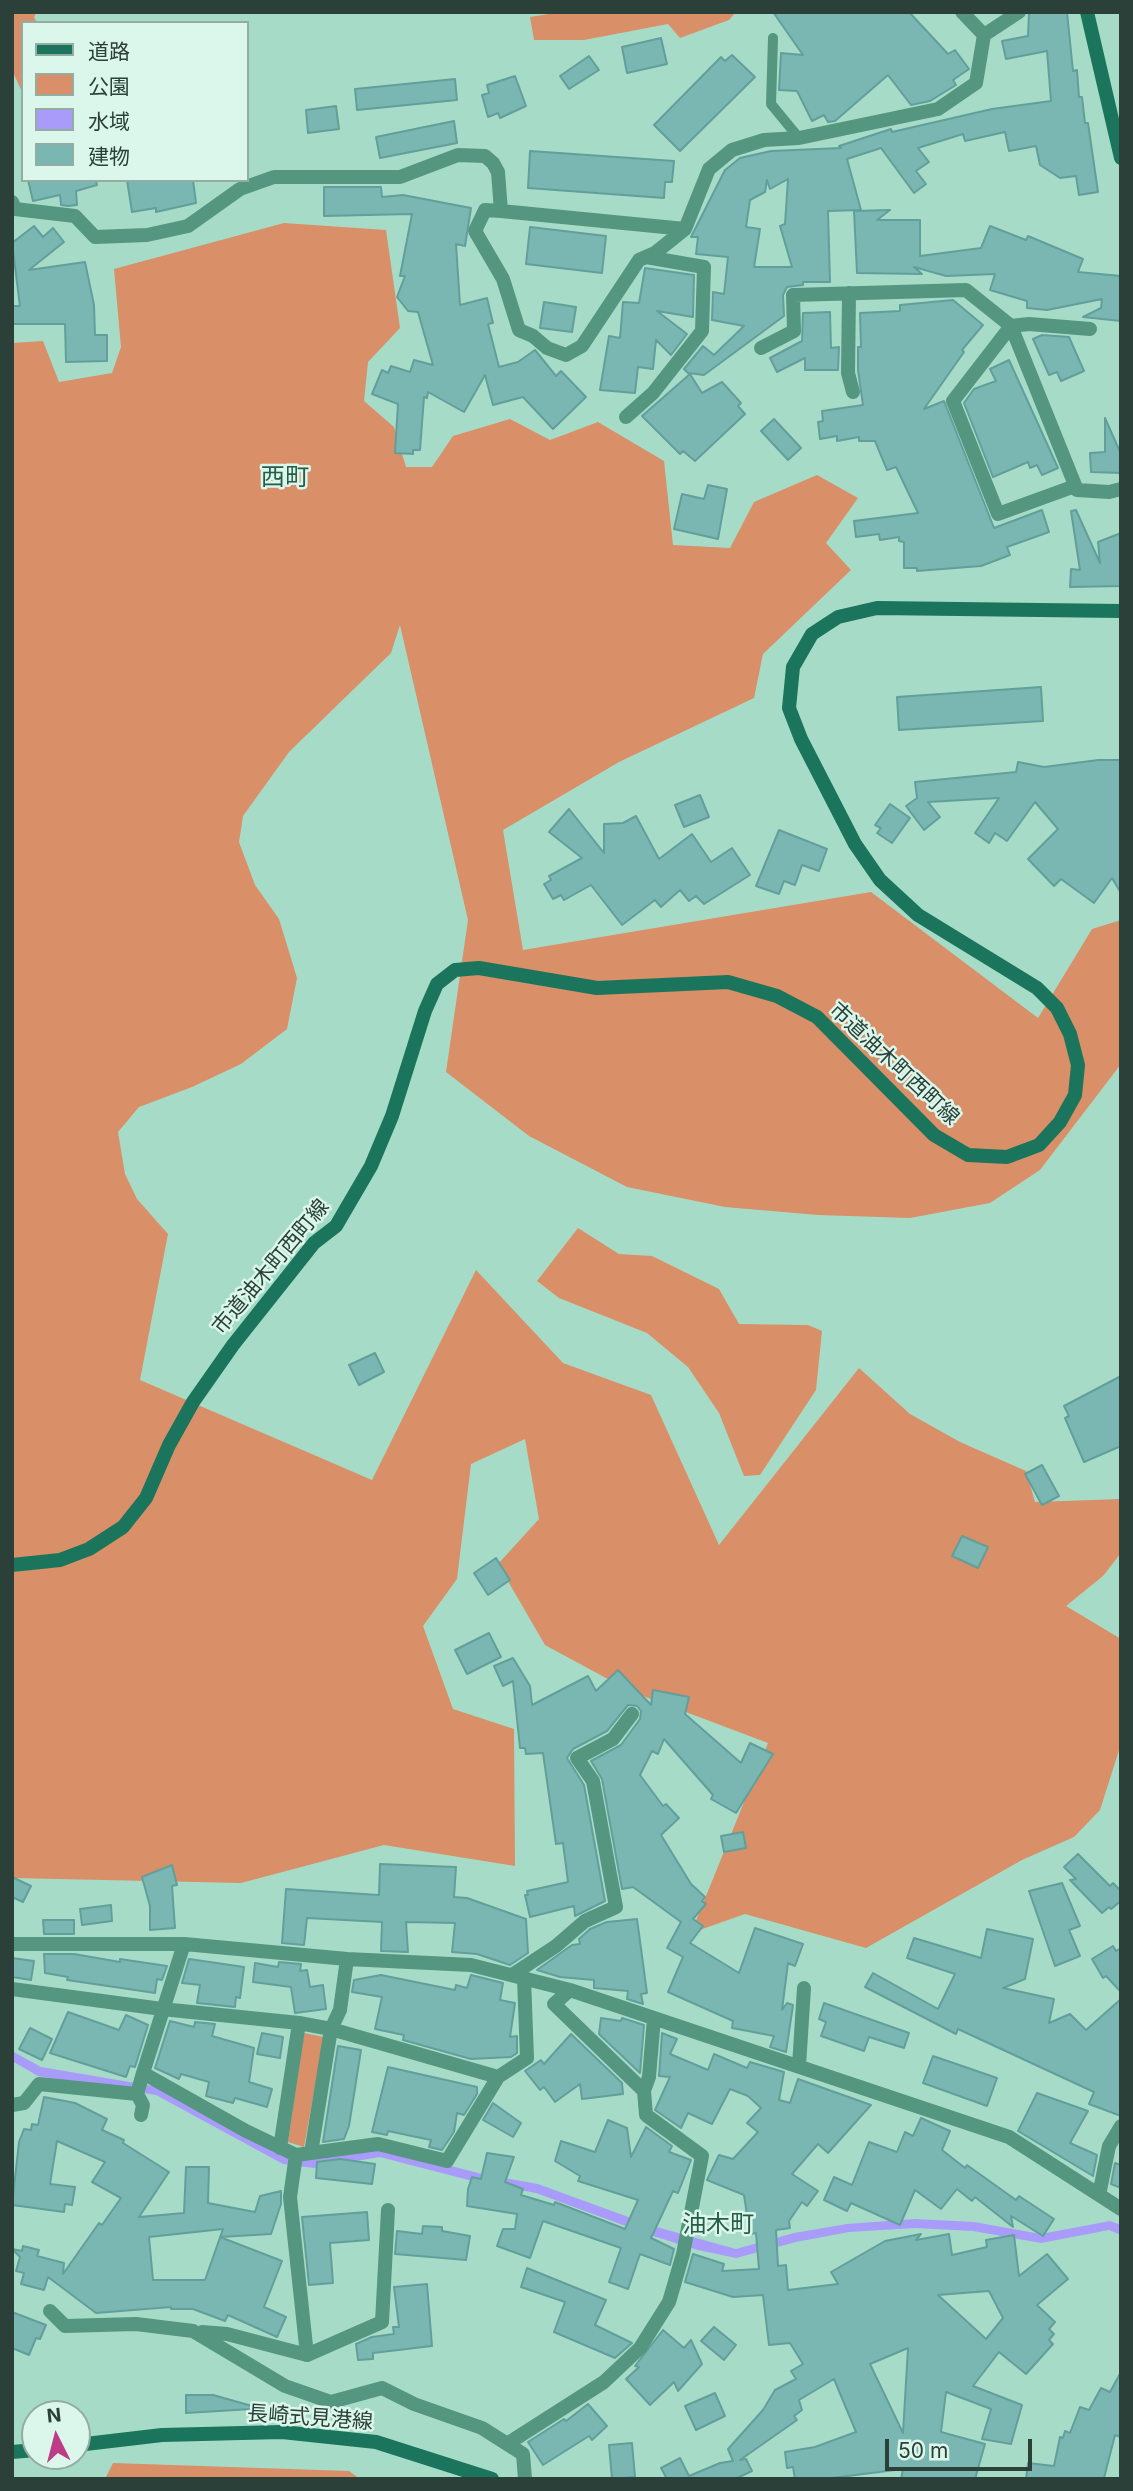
<!DOCTYPE html>
<meta charset="utf-8">
<style>
body{margin:0}
#map{position:relative;width:1133px;height:2491px;overflow:hidden;background:#a6dcc7;font-family:Inter,"Noto Sans JP",sans-serif}
canvas{display:block}
.frame{position:absolute;inset:0;border:14px solid #2a4038;pointer-events:none}
.legend{position:absolute;left:21px;top:21px;width:228px;height:161px;box-sizing:border-box;background:#dbf6eb;border:2px solid #94ada3;margin:0;padding:9px 12px;list-style:none;font-size:21px;color:#2a4038}
.legend li{display:flex;align-items:center;gap:14px;height:35px}
.legend b{width:35px;border:2px solid #94ada3}
.north{position:absolute;left:21px;top:2400px;width:70px;height:70px;box-sizing:border-box;background:#dbf6eb;border:2px solid #94ada3;border-radius:50%;rotate:354deg;font-size:19px;font-weight:700;line-height:28px;text-align:center;color:#2a4038}
.north::after{content:'';display:block;margin:auto;width:24px;height:32px;background:#bd3c85;clip-path:polygon(50% 0,100% 100%,50% 72%,0 100%)}
.scale{position:absolute;left:885px;top:2439px;width:147px;height:32px;box-sizing:border-box;border:4px solid #2a4038;border-top:0;padding-left:9px;font-size:21px;line-height:24px;white-space:nowrap;color:#2a4038;-webkit-text-stroke:5px #dbf6eb;paint-order:stroke}
</style>
<div id="map">
<canvas width="1133" height="2491"></canvas>
<div class="frame"></div>
<ul class="legend">
<li><b style="height:9px;background:#1a755c"></b>道路</li>
<li><b style="height:19px;background:#d98f67"></b>公園</li>
<li><b style="height:19px;background:#a99bfa"></b>水域</li>
<li><b style="height:19px;background:#7ab6b2"></b>建物</li>
</ul>
<div class="north">N</div>
<div class="scale">50 m</div>
</div>
<script>
const g = document.querySelector('canvas').getContext('2d');
g.lineJoin = 'round';
function paint(path, color) {
  g.fillStyle = color;
  g.fill(path, 'evenodd');
}
function poly(rows) {
  const path = new Path2D();
  for (const r of rows) {
    path.moveTo(r[0], r[1]);
    for (let i = 2; i < r.length; i += 2) path.lineTo(r[i], r[i + 1]);
  }
  return path;
}
function stroke(path, color, width, dash) {
  g.strokeStyle = color;
  g.lineWidth = width;
  g.lineCap = dash ? 'butt' : 'round';
  g.setLineDash(dash || []);
  g.stroke(path);
}
function label(font, color, halo, rows, align = 'center') {
  g.font = font + ' Inter,"Noto Sans JP",sans-serif';
  g.lineWidth = 5;
  g.setLineDash([]);
  g.textBaseline = 'middle';
  g.strokeStyle = halo;
  g.fillStyle = color;
  for (const [text, x, y, turn = 0] of rows) {
    g.save();
    g.translate(x, y);
    g.rotate((+turn || 0) * Math.PI / 180);
    g.textAlign = isNaN(turn) ? turn : align;
    if (halo) g.strokeText(text, 0, 0);
    g.fillText(text, 0, 0);
    g.restore();
  }
}
const green = poly([
 [12,12,37,12,34,17,37,23,23,23,23,94,12,70],
 [561,12,736,12,729,20,680,38,668,24,584,40,534,40,530,17],
 [284,223,386,230,400,328,368,362,364,401,394,427,406,467,432,467,453,436,510,419,550,440,598,422,664,461,673,545,730,548,754,502,817,475,858,498,826,543,851,570,763,654,754,698,619,762,503,830,523,950,871,892,1038,1018,1092,929,1121,920,1121,1064,1040,1170,990,1203,910,1218,818,1215,725,1207,627,1187,529,1136,446,1072,468,920,400,625,391,653,289,752,243,816,239,842,255,885,279,919,297,978,287,1029,241,1064,192,1087,139,1107,118,1132,125,1174,137,1199,168,1234,140,1380,372,1480,476,1270,563,1363,651,1395,719,1545,859,1368,910,1414,960,1442,1026,1471,1035,1502,1121,1499,1121,1553,1103,1576,1066,1606,1121,1639,1121,1744,1100,1810,1074,1837,1022,1860,866,1948,745,1914,691,1933,768,1743,630,1691,545,1645,498,1564,539,1519,525,1439,471,1464,457,1579,423,1626,453,1709,514,1729,515,1866,384,1845,241,1883,12,1878,12,343,43,341,59,382,112,373,121,347,114,269],
 [578,1228,619,1254,652,1256,719,1289,739,1324,808,1325,822,1331,816,1390,760,1475,744,1476,719,1413,688,1367,647,1333,559,1298,537,1281],
 [304,2033,324,2037,304,2147,288,2142],
 [113,2463,349,2471,360,2479,105,2479]
]);
const water = poly([
 [12,2051,41,2067,159,2087,286,2155,381,2148,482,2174,538,2184,653,2226,736,2249,794,2233,847,2224,915,2219,974,2222,1041,2234,1110,2221,1121,2225,1121,2235,1109,2230,1041,2243,973,2231,915,2228,849,2232,796,2242,736,2258,698,2250,650,2235,536,2193,480,2183,380,2157,314,2168,283,2164,156,2095,38,2076,12,2061]
]);
const building = poly([
 [773,12,909,12,948,54,955,50,969,69,953,80,956,85,930,101,911,105,888,75,835,121,828,122,824,115,812,121,797,91,779,90,781,53,803,55,773,12],
 [1029,12,1067,12,1073,71,1077,70,1079,97,1082,97,1085,123,1088,123,1098,192,1079,195,1076,176,1060,178,1040,165,1036,146,1009,151,1005,132,965,141,963,134,918,148,929,162,916,171,926,184,914,193,881,148,847,159,861,210,828,211,830,282,803,282,803,285,787,287,783,295,784,316,704,375,688,373,684,369,703,346,714,355,744,326,712,320,713,292,724,294,728,257,696,254,698,237,691,237,725,170,740,158,771,151,841,148,839,146,891,129,892,132,992,109,1051,101,1047,51,1006,59,1002,41,1028,36,1029,12],
 [788,179,785,224,780,226,792,267,754,267,760,229,746,227,750,200,765,192,767,180,770,189,788,179],
 [661,38,667,64,627,73,622,47,661,38],
 [732,55,755,77,680,151,654,125,721,57,725,61,732,55],
 [589,56,599,70,569,89,560,76,589,56],
 [515,76,526,106,500,118,498,113,488,117,482,95,489,93,487,85,515,76],
 [455,79,457,100,357,110,355,89,455,79],
 [336,106,339,129,308,133,306,110,336,106],
 [454,121,457,143,380,158,376,137,454,121],
 [530,151,674,161,672,182,665,182,664,198,528,188,530,151],
 [28,180,96,180,97,185,76,191,77,205,68,206,61,205,60,195,33,201,28,180],
 [127,180,193,180,196,203,156,212,156,208,132,212,127,180],
 [324,187,381,187,382,197,403,195,471,208,465,246,456,244,460,305,487,298,493,323,488,324,499,367,518,362,535,350,556,376,561,371,586,397,553,429,523,397,493,405,485,375,464,412,428,392,427,398,424,397,420,450,413,450,413,454,395,453,398,404,372,394,382,370,388,373,391,366,410,372,414,360,433,365,418,312,408,311,397,297,405,276,400,276,412,214,324,216,324,187],
 [890,210,877,220,920,220,920,256,981,248,990,226,1026,240,1028,236,1083,259,1078,272,1121,276,1121,321,1083,317,1101,308,1102,299,1047,310,1027,308,1027,301,990,290,995,274,946,276,914,267,922,274,857,273,854,211,890,210],
 [34,226,43,237,53,228,64,242,29,270,85,262,94,305,95,335,107,335,107,361,66,362,65,324,12,324,12,306,20,306,12,243,34,226],
 [530,227,606,236,602,273,526,264,530,227],
 [645,268,694,275,693,317,657,311,687,334,671,355,656,340,653,369,638,367,635,393,600,390,609,336,620,338,623,302,639,303,645,268],
 [953,300,983,325,962,350,964,352,924,409,944,401,994,528,1042,510,1049,532,1007,547,1010,555,981,566,917,571,917,568,904,568,904,542,899,541,899,537,880,540,879,534,856,537,854,521,918,513,896,467,887,470,875,441,859,441,859,437,837,441,837,436,820,439,818,422,823,421,822,411,863,405,858,370,858,347,861,347,860,313,900,311,900,305,953,300],
 [544,302,576,307,572,332,540,328,544,302],
 [830,312,831,348,839,347,838,370,805,370,805,358,777,372,770,358,802,341,803,313,830,312],
 [1042,335,1069,337,1084,371,1061,381,1057,372,1049,375,1033,339,1042,335],
 [1009,360,1058,468,1042,475,1037,465,1030,468,1028,462,993,477,964,403,974,389,996,381,990,369,1009,360],
 [690,374,702,393,722,382,741,403,738,406,745,414,695,461,683,451,680,454,642,416,690,374],
 [1105,418,1121,454,1121,473,1091,472,1090,453,1105,452,1105,418],
 [774,419,801,448,788,460,761,431,774,419],
 [708,485,727,489,718,539,674,529,682,494,704,499,708,485],
 [1076,510,1100,563,1098,542,1121,533,1121,586,1070,587,1071,569,1080,570,1071,511,1076,510],
 [1041,687,1043,721,899,730,897,697,1041,687],
 [1098,760,1121,760,1121,893,1112,878,1094,903,1061,879,1054,886,1028,859,1058,829,1035,802,1007,841,995,833,989,843,975,833,999,798,928,802,940,817,924,830,906,806,917,798,915,782,1016,772,1018,762,1044,767,1098,760],
 [700,795,709,817,684,827,675,805,700,795],
 [890,804,910,818,892,843,877,833,881,828,875,825,890,804],
 [569,809,604,853,604,824,623,823,636,816,659,859,692,834,711,862,732,848,750,875,704,904,696,896,689,901,680,890,661,907,655,900,622,925,591,885,564,900,561,895,553,899,544,884,551,880,549,876,582,858,549,832,569,809],
 [779,830,827,849,819,871,802,865,795,885,784,881,779,894,756,886,779,830],
 [375,1353,384,1372,359,1385,349,1365,375,1353],
 [1121,1376,1121,1446,1084,1462,1065,1418,1069,1416,1064,1406,1121,1376],
 [1042,1465,1059,1496,1042,1505,1025,1474,1042,1465],
 [962,1536,988,1547,978,1568,952,1556,962,1536],
 [496,1558,510,1580,488,1595,474,1573,496,1558],
 [489,1633,501,1657,467,1674,455,1650,489,1633],
 [513,1658,530,1686,532,1705,588,1676,596,1691,618,1670,651,1705,653,1690,689,1697,685,1714,741,1763,750,1743,773,1754,736,1813,711,1799,713,1795,664,1739,658,1754,652,1751,640,1775,663,1806,666,1804,679,1818,661,1835,691,1884,705,1897,702,1901,706,1904,693,1919,703,1926,690,1943,739,1973,755,1928,803,1944,795,1966,788,1963,782,2010,787,2003,793,2005,786,2052,770,2047,774,2036,732,2028,733,2021,668,1992,683,1957,667,1948,681,1922,633,1887,622,1889,602,1779,591,1761,621,1745,640,1719,641,1711,637,1706,628,1705,607,1731,573,1749,567,1758,584,1785,605,1901,575,1916,574,1906,530,1917,525,1895,528,1895,527,1891,568,1882,563,1843,556,1844,543,1753,526,1754,525,1748,520,1748,513,1681,503,1686,494,1666,513,1658],
 [743,1832,746,1848,724,1852,721,1836,743,1832],
 [1078,1854,1110,1886,1113,1883,1121,1891,1121,1901,1111,1909,1109,1907,1102,1913,1070,1880,1076,1879,1064,1867,1078,1854],
 [380,1864,456,1867,454,1897,467,1898,526,1919,528,1953,510,1965,477,1954,452,1952,455,1923,406,1922,408,1952,381,1951,382,1922,307,1918,304,1945,282,1943,286,1889,379,1895,380,1864],
 [172,1865,177,1885,172,1886,175,1928,150,1930,150,1906,142,1877,172,1865],
 [12,1877,31,1886,23,1902,12,1897,12,1877],
 [1062,1883,1080,1926,1069,1930,1080,1956,1055,1966,1029,1891,1062,1883],
 [111,1905,112,1921,82,1925,80,1909,111,1905],
 [637,1919,647,1993,641,1994,643,2004,627,1999,628,1991,594,1988,594,1980,560,1977,537,1970,572,1945,580,1944,579,1939,590,1929,607,1922,637,1919],
 [43,1920,74,1920,74,1934,44,1934,43,1920],
 [987,1929,1033,1939,1025,1979,1003,1988,1054,1999,1049,2023,1070,2014,1086,2030,1121,1999,1121,2116,1089,2104,1094,2092,958,2029,956,2034,865,1987,873,1973,938,2009,955,1974,907,1958,914,1938,981,1958,987,1929],
 [1113,1946,1116,1951,1121,1948,1121,1992,1106,1976,1103,1978,1092,1959,1113,1946],
 [44,1954,74,1954,120,1962,120,1959,167,1966,162,1980,157,1979,155,1993,67,1980,68,1977,45,1973,44,1954],
 [12,1958,34,1961,31,1980,12,1977,12,1958],
 [189,1959,244,1967,240,1998,236,1997,235,2007,197,2003,200,1985,182,1983,189,1959],
 [279,1962,301,1964,300,1971,307,1970,310,1987,323,1985,326,2009,295,2013,291,1987,253,1982,255,1963,278,1967,279,1962],
 [381,1975,455,1990,456,1985,467,1988,471,1975,503,1983,500,2000,515,2003,510,2037,517,2036,517,2053,511,2057,471,2059,403,2040,404,2035,375,2029,382,1997,352,1992,354,1980,381,1975],
 [824,2003,909,2033,904,2048,869,2037,864,2051,821,2036,826,2022,819,2019,824,2003],
 [68,2012,119,2030,126,2015,148,2025,135,2067,130,2066,126,2077,50,2053,68,2012],
 [601,2018,621,2021,622,2018,644,2025,640,2073,599,2034,601,2018],
 [170,2021,194,2027,195,2022,215,2024,212,2036,254,2048,249,2082,272,2089,267,2107,235,2098,233,2103,206,2096,209,2082,181,2074,179,2079,155,2068,170,2021],
 [30,2028,52,2039,42,2060,19,2049,30,2028],
 [262,2033,283,2037,280,2058,257,2054,262,2033],
 [662,2033,677,2039,670,2054,708,2070,714,2054,747,2068,750,2062,784,2072,779,2100,790,2103,798,2079,871,2105,828,2153,818,2144,792,2174,818,2191,807,2206,802,2202,789,2221,790,2228,776,2230,778,2266,786,2265,788,2290,838,2284,831,2272,885,2241,921,2234,916,2240,949,2234,952,2255,987,2247,986,2240,1014,2235,1019,2276,1047,2254,1068,2279,1037,2305,1055,2322,1049,2329,1054,2334,1049,2340,1053,2344,1026,2374,999,2352,973,2386,1022,2405,1011,2444,982,2439,991,2409,946,2392,941,2432,985,2444,975,2479,901,2479,903,2469,824,2479,795,2479,793,2467,787,2468,785,2452,815,2447,856,2432,834,2379,799,2400,802,2410,794,2416,797,2420,740,2460,746,2459,752,2471,735,2479,667,2479,661,2468,680,2458,689,2476,720,2463,733,2461,728,2449,763,2410,775,2390,796,2379,791,2371,803,2364,790,2343,769,2345,763,2295,733,2297,685,2282,693,2254,724,2264,722,2271,759,2269,756,2233,750,2234,744,2195,707,2180,719,2155,733,2159,758,2132,747,2123,761,2108,748,2096,730,2089,712,2124,688,2113,681,2128,655,2110,670,2077,659,2076,662,2033],
 [989,2291,1003,2318,986,2339,938,2295,989,2291],
 [908,2348,903,2433,870,2364,908,2348],
 [571,2034,622,2083,623,2094,582,2099,580,2084,555,2102,544,2087,540,2090,525,2071,541,2060,544,2064,571,2034],
 [338,2046,361,2050,349,2126,344,2139,323,2142,338,2046],
 [933,2056,997,2078,987,2106,923,2083,933,2056],
 [388,2067,477,2087,477,2094,464,2115,457,2113,454,2132,442,2150,429,2147,431,2140,388,2131,387,2135,372,2132,388,2067],
 [1037,2093,1088,2111,1070,2143,1097,2155,1093,2176,1018,2131,1037,2093],
 [44,2097,75,2103,107,2119,102,2130,124,2140,123,2143,169,2172,139,2217,184,2213,186,2167,209,2167,208,2203,255,2212,260,2196,281,2191,281,2204,271,2234,220,2237,282,2261,264,2307,286,2317,277,2337,228,2315,225,2321,193,2309,171,2309,171,2307,96,2313,48,2277,44,2290,21,2284,24,2273,16,2271,20,2257,12,2249,22,2251,23,2246,39,2250,37,2256,64,2263,63,2274,99,2223,102,2225,121,2198,92,2182,105,2162,57,2141,50,2184,75,2187,72,2205,65,2204,64,2212,12,2205,19,2142,24,2129,31,2130,32,2124,38,2125,44,2097],
 [223,2229,205,2280,153,2280,149,2237,223,2229],
 [493,2103,521,2123,513,2137,483,2120,493,2103],
 [921,2118,950,2131,942,2150,965,2168,967,2165,1016,2200,1019,2196,1054,2219,1043,2236,1011,2216,1013,2227,975,2197,972,2201,957,2189,941,2209,915,2190,900,2225,851,2203,847,2211,824,2200,834,2177,852,2185,869,2142,897,2152,905,2132,913,2136,921,2118],
 [608,2120,627,2128,631,2157,646,2127,672,2146,669,2152,691,2160,678,2193,673,2191,651,2238,674,2249,670,2265,640,2254,628,2289,609,2282,621,2248,543,2221,530,2258,497,2246,503,2229,515,2229,517,2214,467,2206,468,2189,472,2177,481,2179,487,2153,514,2157,505,2182,523,2189,521,2195,554,2205,555,2202,625,2229,638,2200,578,2181,580,2176,555,2161,561,2141,595,2152,608,2120],
 [340,2159,375,2164,372,2184,316,2178,317,2162,340,2159],
 [1115,2163,1121,2165,1121,2188,1111,2184,1115,2163],
 [367,2212,369,2240,330,2243,333,2283,309,2285,302,2217,367,2212],
 [423,2226,442,2227,442,2231,470,2236,466,2260,395,2254,397,2231,422,2234,423,2226],
 [527,2268,606,2300,595,2325,632,2343,615,2358,554,2332,565,2302,521,2287,527,2268],
 [427,2284,432,2346,373,2353,373,2359,358,2360,356,2344,372,2337,394,2334,393,2327,399,2327,394,2287,427,2284],
 [12,2312,46,2325,40,2339,36,2338,29,2355,12,2348,12,2312],
 [714,2327,736,2345,724,2360,701,2341,714,2327],
 [663,2330,684,2348,691,2340,702,2364,678,2391,674,2382,650,2405,626,2379,639,2367,635,2366,663,2330],
 [1121,2372,1121,2437,1115,2435,1104,2478,1026,2479,1028,2463,1054,2466,1060,2437,1063,2438,1065,2431,1070,2433,1080,2407,1089,2410,1101,2388,1110,2392,1121,2372],
 [715,2393,725,2416,696,2430,685,2406,715,2393],
 [186,2395,213,2395,252,2406,252,2409,186,2413,186,2395],
 [588,2404,607,2426,592,2440,589,2436,543,2465,528,2442,564,2419,566,2421,588,2404],
 [632,2443,635,2477,612,2479,609,2445,632,2443]
]);
const lane = poly([
 [773,38,771,104,799,138]
]);
const street = poly([
 [962,12,984,35],
 [12,202,15,209,75,216,95,237,147,235,188,226,240,189,274,177,400,177,458,155,485,156,493,163,498,172,501,211,685,229],
 [501,211,485,210,475,231,503,279,519,330,533,336,547,348,566,355,582,346,639,260,655,253,685,229,709,169,732,150,764,140,799,138,938,109,976,83,984,35,1019,12],
 [849,293,848,373,853,392],
 [761,348,794,331,793,295,966,290,1011,326,1077,490,1109,492,1121,489],
 [626,417,653,393,702,331,704,267,646,257],
 [1075,486,998,514,953,401,1011,326,1029,324,1090,329],
 [12,1944,184,1944,347,1959,471,1965,570,1990,1009,2137,1121,2209],
 [184,1944,143,2073,246,2131,296,2155,378,2144,447,2161,498,2077,527,2058,524,1978],
 [512,1975,556,1946,585,1921,616,1907,593,1781,577,1758,613,1739,632,1714],
 [12,1989,162,2009,299,2023,331,2029,498,2077],
 [799,2066,804,1988],
 [644,2091,649,2077,654,2018],
 [12,2105,24,2103,39,2084,137,2094],
 [141,2115,143,2105,137,2094,143,2073],
 [280,2148,299,2023],
 [311,2153,331,2029,340,2010,347,1959],
 [296,2155,290,2197,307,2355],
 [1099,2195,1109,2146,1121,2126],
 [50,2311,65,2326,136,2324,193,2331,285,2386,331,2402,382,2388,414,2404,482,2428,523,2454,525,2479],
 [202,2332,227,2334,307,2355,382,2322,388,2210],
 [507,2444,604,2382,640,2348,669,2302,683,2254,702,2156,646,2115,644,2091,554,2004,570,1990]
]);
const secondary = poly([
 [1087,12,1121,158],
 [12,1565,60,1560,89,1549,123,1527,146,1498,169,1445,193,1402,233,1345,314,1243,336,1226,371,1166,392,1116,425,1011,437,984,455,970,479,968,597,988,728,982,777,996,817,1017,934,1135,968,1155,1007,1157,1039,1145,1060,1122,1075,1095,1078,1065,1070,1034,1057,1008,1037,988,918,915,880,880,855,844,801,739,789,708,793,667,812,634,838,617,877,608,1121,611],
 [77,2445,162,2435,282,2432,376,2442,492,2479],
 [12,2452,35,2450]
]);
const streetNames = [
 ["市道油木町西町線",894,1064,43],
 ["市道油木町西町線",271,1267,-50],
 ["長崎式見港線",310,2418,4]
];
const quarterNames = [
 ["西町",285,478],
 ["油木町",718,2225]
];
paint(green, '#d98f67');
paint(water, '#a99bfa');
paint(building, '#7ab6b2');
stroke(building, '#639f9a', 2);
stroke(lane, '#54967f', 10);
stroke(street, '#54967f', 14);
stroke(secondary, '#1a755c', 14);
label('21px', '#2a4038', '#dbf6eb', streetNames);
label('24px', '#275b4a', '#dbf6eb', quarterNames);
</script>
